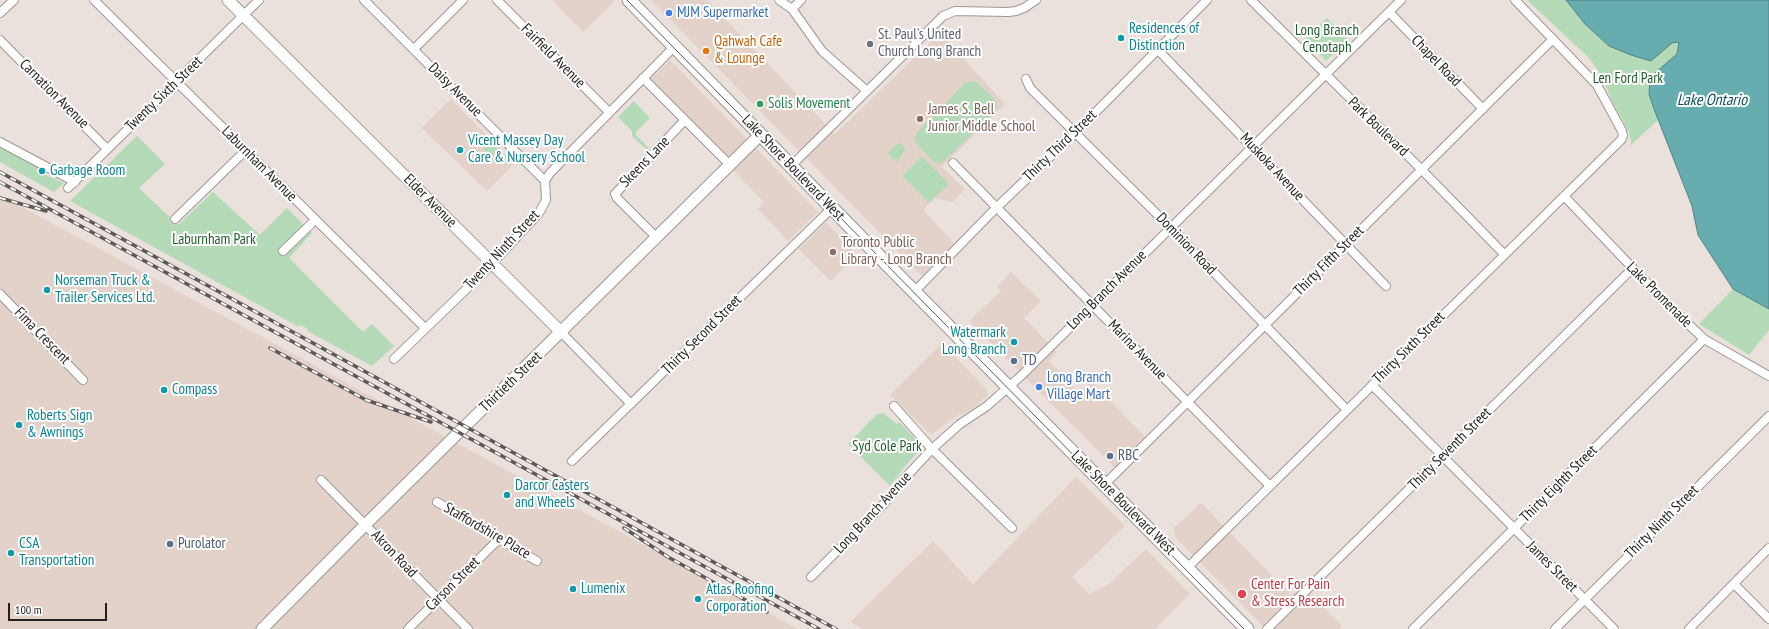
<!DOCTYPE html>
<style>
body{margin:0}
#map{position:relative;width:1769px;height:629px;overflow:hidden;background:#ebe1dc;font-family:"PT Sans Narrow",sans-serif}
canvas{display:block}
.scale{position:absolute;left:8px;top:603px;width:99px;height:18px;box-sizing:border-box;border:2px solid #221f1d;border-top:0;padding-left:5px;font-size:12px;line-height:14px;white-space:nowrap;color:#221f1d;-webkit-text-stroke:3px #fff;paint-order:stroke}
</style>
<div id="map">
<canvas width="1769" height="629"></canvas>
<div class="scale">100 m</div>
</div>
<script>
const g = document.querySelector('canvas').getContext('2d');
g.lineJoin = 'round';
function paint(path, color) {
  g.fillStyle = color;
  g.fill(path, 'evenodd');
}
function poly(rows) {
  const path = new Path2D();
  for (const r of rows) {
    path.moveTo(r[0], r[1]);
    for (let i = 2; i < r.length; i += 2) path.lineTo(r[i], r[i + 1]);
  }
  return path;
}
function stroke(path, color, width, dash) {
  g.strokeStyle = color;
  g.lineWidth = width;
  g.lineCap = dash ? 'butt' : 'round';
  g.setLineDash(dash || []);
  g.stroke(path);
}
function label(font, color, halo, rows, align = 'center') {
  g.font = font + ' "PT Sans Narrow",sans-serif';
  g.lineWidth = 4;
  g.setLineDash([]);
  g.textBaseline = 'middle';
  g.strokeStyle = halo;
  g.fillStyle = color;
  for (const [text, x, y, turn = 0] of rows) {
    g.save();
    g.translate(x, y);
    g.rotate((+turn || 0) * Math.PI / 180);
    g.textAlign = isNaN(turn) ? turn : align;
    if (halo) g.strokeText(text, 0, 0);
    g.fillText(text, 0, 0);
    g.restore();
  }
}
const built = poly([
 [552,0,612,0,614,2,583,32],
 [651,0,707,0,835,134,940,33,1005,104,942,167,965,189,952,202,935,198,923,210,954,243,922,276],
 [670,60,818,212,788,241,758,209,764,202,693,129,645,85],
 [451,99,514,164,487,191,422,128],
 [0,195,268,340,798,629,0,629],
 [826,222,857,254,831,281,799,249],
 [1011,272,1041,301,1024,318,1057,352,1049,361,1079,393,1092,382,1148,440,1117,470,969,321,1001,291,997,287],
 [942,343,986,389,988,395,971,410,955,417,931,435,890,395],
 [1076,477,1125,526,1072,577,1089,594,1109,584,1146,549,1190,594,1155,629,863,629,850,622,933,541,973,584],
 [1201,503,1291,595,1303,586,1342,626,1339,629,1266,629,1175,537,1174,528]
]);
const green = poly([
 [1527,0,1566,0,1585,24,1609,46,1651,61,1672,43,1679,42,1677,54,1656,72,1649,94,1658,120,1630,146,1631,141,1629,132,1611,99,1602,76,1588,57],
 [1327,18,1348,40,1326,61,1305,39],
 [975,81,995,99,997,105,995,112,943,162,939,164,935,163,916,143,915,139,916,134,965,83],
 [634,101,650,118,636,132,636,135,649,148,647,150,632,136,632,131,618,117],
 [137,136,165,164,139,188,178,225,213,192,260,235,287,208,312,233,289,258,363,332,372,324,394,346,372,366,307,331,308,329,300,325,299,327,70,201],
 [484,136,498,150,491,157,477,142],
 [901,143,904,147,905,150,897,162,890,156,888,153,897,144],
 [0,145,40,166,36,171,64,183,54,192,0,162],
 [922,156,949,184,929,203,902,176],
 [1733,289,1769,309,1769,330,1749,355,1699,324],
 [883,413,897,424,899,422,921,445,918,452,906,465,890,486,848,444,877,414]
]);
const water = poly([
 [1566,0,1769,0,1769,309,1733,289,1698,235,1692,206,1654,109,1649,94,1650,81,1656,72,1677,54,1679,42,1672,43,1651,61,1631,55,1609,46,1585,24,1566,0]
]);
const street = poly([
 [94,0,425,328],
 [364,0,545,181],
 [497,0,609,112],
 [779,0,792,9,822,51,867,91],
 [1251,0,1421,169,1504,254],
 [792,9,801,0],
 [1389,12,1483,109],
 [0,13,14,0],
 [0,40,107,149],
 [414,49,463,0],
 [1157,49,1386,286],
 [643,78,730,165],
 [1026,79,1030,88,1174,231,1347,410],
 [0,142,75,182],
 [953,163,1270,486],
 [791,166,943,16,955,11,1008,12,1016,11,1024,8,1036,0],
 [68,188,259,0],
 [1564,196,1667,304,1704,339,1769,376],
 [175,219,245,151],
 [656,237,617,198,615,194,684,121],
 [283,251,311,224,315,219],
 [914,292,997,207,1075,133,1207,0],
 [0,294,83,380],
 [561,332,631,404],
 [394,359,484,272,539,213,546,200,545,181,550,173,674,47],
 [1372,385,1614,629],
 [894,406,932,449,1012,528],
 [572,461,832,208],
 [321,480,468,629],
 [1105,484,1553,39],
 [437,502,537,561],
 [1187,568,1621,140,1623,136,1622,131,1597,85,1515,0],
 [811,577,882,506,903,480,932,449,960,424,987,406,1022,375,1401,0],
 [1734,584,1769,619],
 [408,629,499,539],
 [1267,629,1633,268],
 [1413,629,1704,339],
 [1555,629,1769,416],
 [1689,629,1769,548]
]);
const secondary = poly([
 [228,0,561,332],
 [262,629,365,525,760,135]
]);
const primary = poly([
 [629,0,871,248,1247,629]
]);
const tram = poly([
 [627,0,1244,629]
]);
const rail = poly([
 [0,172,836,629],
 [0,182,819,629],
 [0,198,46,211],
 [270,348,366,400,431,422],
 [624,528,668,557,767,612]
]);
const markers = [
 [669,13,4,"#3f7fe0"],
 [1121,38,4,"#0f9aa8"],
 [870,44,4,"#6b7280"],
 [706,51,4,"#e8710a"],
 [760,104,4,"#2e9e5b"],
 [920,119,4,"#8d6e63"],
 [460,150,4,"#0f9aa8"],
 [42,171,4,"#0f9aa8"],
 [833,252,4,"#8d6e63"],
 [47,290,4,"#0f9aa8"],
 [1014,342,4,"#0f9aa8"],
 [1014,361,4,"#5c6f8a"],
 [1039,387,4,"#3f7fe0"],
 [164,390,4,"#0f9aa8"],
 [19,425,4,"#0f9aa8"],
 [1110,456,4,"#5c6f8a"],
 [507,495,4,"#0f9aa8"],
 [170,544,4,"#5c6f8a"],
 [11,553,4,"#0f9aa8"],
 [573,589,4,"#0f9aa8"],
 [1242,594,5,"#e0444e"],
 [698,599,4,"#0f9aa8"]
];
const shopNames = [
 ["MJM Supermarket",677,13],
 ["Long Branch",1047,378],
 ["Village Mart",1047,395]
];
const cultureNames = [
 ["Residences of",1129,29],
 ["Distinction",1129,46],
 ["Vicent Massey Day",468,141],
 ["Care & Nursery School",468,158],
 ["Garbage Room",50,171],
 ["Norseman Truck &",55,281],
 ["Trailer Services Ltd.",55,298],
 ["Watermark",1006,333,"right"],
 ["Long Branch",1006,350,"right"],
 ["Compass",172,390],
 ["Roberts Sign",27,416],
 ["& Awnings",27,433],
 ["Darcor Casters",515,486],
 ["and Wheels",515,503],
 ["CSA",19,544],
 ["Transportation",19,561],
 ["Lumenix",581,589],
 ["Atlas Roofing",706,590],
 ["Corporation",706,607]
];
const parkNames = [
 ["Long Branch",1327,31],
 ["Cenotaph",1327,48],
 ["Len Ford Park",1628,79],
 ["Laburnham Park",214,240],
 ["Syd Cole Park",887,447]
];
const worshipNames = [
 ["St. Paul's United",878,35],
 ["Church Long Branch",878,52]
];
const foodNames = [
 ["Qahwah Cafe",714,42],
 ["& Lounge",714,59]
];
const streetNames = [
 ["Fairfield Avenue",553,56,45],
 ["Chapel Road",1436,61,46],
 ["Daisy Avenue",455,90,45],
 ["Carnation Avenue",54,94,45],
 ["Twenty Sixth Street",164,94,-44],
 ["Park Boulevard",1378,127,44],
 ["Thirty Third Street",1060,146,-44],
 ["Skeens Lane",645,162,-46],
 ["Laburnham Avenue",259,164,45],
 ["Muskoka Avenue",1272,167,47],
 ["Lake Shore Boulevard West",793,168,46],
 ["Elder Avenue",430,201,45],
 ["Dominion Road",1186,244,46],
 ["Twenty Ninth Street",502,250,-47],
 ["Thirty Fifth Street",1329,261,-45],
 ["Long Branch Avenue",1107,290,-45],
 ["Lake Promenade",1659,295,45],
 ["Thirty Second Street",702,335,-45],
 ["Fima Crescent",42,336,46],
 ["Thirty Sixth Street",1409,348,-45],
 ["Marina Avenue",1137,350,46],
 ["Thirtieth Street",511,382,-44],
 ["Thirty Seventh Street",1450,449,-45],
 ["Thirty Eighth Street",1559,484,-45],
 ["Lake Shore Boulevard West",1123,503,45],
 ["Long Branch Avenue",873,513,-47],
 ["Thirty Ninth Street",1662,522,-45],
 ["Staffordshire Place",487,531,30],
 ["Akron Road",394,554,46],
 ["James Street",1552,567,45],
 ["Carson Street",453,584,-45]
];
const leisureNames = [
 ["Solis Movement",768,104]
];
const educationNames = [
 ["James S. Bell",928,110],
 ["Junior Middle School",928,127],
 ["Toronto Public",841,243],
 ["Library - Long Branch",841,260]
];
const serviceNames = [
 ["TD",1022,361],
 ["RBC",1118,456],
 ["Purolator",178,544]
];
const healthNames = [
 ["Center For Pain",1251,585],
 ["& Stress Research",1251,602]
];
const waterNames = [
 ["Lake Ontario",1712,100]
];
paint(built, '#e3d2ca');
paint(green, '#b4dab7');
paint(water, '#67adb0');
stroke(water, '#528284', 1);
stroke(street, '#9f9692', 10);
stroke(secondary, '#9f9692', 13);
stroke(primary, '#9f9692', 15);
stroke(street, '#fff', 8);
stroke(secondary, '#fff', 11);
stroke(primary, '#fff', 13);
stroke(tram, '#5e5956', 1);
stroke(rail, '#5e5956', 3.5);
stroke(rail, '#fff', 2, [6]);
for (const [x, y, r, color] of markers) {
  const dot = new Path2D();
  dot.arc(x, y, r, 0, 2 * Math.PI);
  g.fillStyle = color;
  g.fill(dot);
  stroke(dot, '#fff', 1.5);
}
label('15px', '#366cbe', '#fff', shopNames, 'left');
label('15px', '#0d838f', '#fff', cultureNames, 'left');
label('15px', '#205d2c', '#fff', parkNames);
label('15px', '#5b616d', '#fff', worshipNames, 'left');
label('15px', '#c56008', '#fff', foodNames, 'left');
label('15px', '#221f1d', '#fff', streetNames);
label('15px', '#27864d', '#fff', leisureNames, 'left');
label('15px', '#785e54', '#fff', educationNames, 'left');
label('15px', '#4e5e75', '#fff', serviceNames, 'left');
label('15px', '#be3a42', '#fff', healthNames, 'left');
label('italic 16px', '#115052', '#fff', waterNames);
</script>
